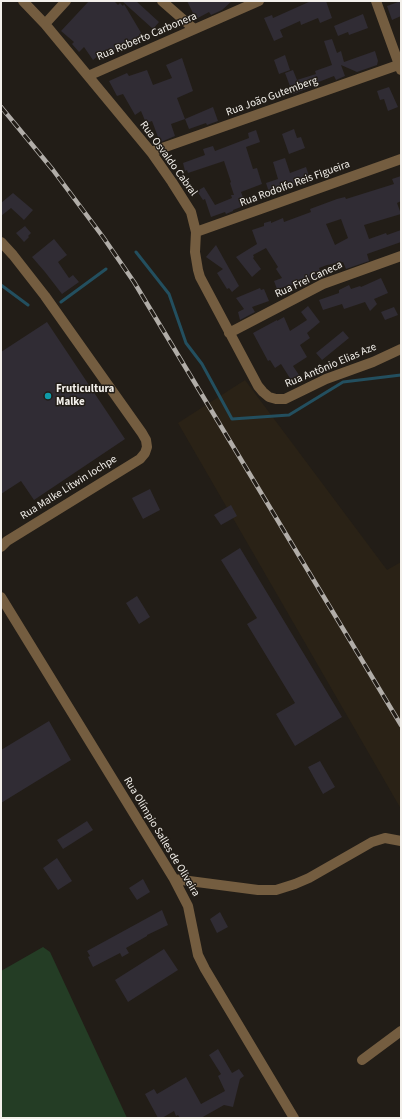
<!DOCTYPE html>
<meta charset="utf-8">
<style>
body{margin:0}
#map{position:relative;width:402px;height:1119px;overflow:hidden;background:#221d17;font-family:"Source Sans 3",sans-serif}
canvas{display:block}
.frame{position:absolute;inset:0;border:2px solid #f3f0eb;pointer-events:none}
</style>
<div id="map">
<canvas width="402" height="1119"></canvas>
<div class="frame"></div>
</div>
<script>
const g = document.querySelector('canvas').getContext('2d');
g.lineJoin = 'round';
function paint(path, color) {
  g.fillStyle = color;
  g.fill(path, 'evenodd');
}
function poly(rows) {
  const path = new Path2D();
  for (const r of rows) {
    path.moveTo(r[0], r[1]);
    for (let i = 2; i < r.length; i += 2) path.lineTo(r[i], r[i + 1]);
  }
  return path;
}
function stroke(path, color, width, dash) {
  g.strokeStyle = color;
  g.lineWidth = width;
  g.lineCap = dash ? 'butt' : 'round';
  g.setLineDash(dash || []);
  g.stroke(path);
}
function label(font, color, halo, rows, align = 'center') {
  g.font = font + ' "Source Sans 3",sans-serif';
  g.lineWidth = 3;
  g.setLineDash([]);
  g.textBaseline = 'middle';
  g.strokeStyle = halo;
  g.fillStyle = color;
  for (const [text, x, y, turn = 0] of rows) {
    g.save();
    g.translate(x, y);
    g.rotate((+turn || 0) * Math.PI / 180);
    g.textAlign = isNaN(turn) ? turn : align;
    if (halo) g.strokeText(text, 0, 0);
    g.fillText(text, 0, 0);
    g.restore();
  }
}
const built = poly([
 [245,380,387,570,401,562,401,809,178,423]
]);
const green = poly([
 [43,947,50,952,127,1118,1,1118,1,971]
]);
const stream = poly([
 [136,252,169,294,186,343,202,364,232,419,289,415,343,382,401,375],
 [1,285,28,305],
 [61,302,106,269]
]);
const building = poly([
 [89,1,114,1,118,5,120,3,123,6,124,4,143,36,110,53,112,55,103,60,99,55,93,60,84,47,79,52,72,44,74,42,61,31],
 [122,1,136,1,159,22,153,29],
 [187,1,232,1,222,10,211,15,209,12,196,19],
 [311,1,326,1,332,18,320,23,318,18,301,25,300,21,280,30,283,37,274,41,264,18,272,15,273,18],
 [401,1,401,16,392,20,387,6],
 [363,14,368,28,349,35,348,32,338,36,334,26],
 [332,39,337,53,341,51,344,62,375,51,378,61,377,65,357,72,341,65,345,76,336,80,334,76,316,83,317,85,293,94,285,73,293,70,297,80,316,74,315,71,332,65,324,41],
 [285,55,290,70,279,74,274,60],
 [182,58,193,91,177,98,185,119,171,124,175,136,161,142,159,137,158,137,152,121,146,123,141,111,135,115,123,94,117,96,109,81,127,73,129,76,147,70,153,85,172,78,166,65],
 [389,87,398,107,388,111,384,99,380,100,377,91],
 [213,107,218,121,207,125,206,123,189,129,185,119],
 [294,129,297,138,301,137,305,148,289,154,282,134],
 [256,130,260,142,246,147,253,169,257,168,262,184,241,192,246,205,233,210,233,211,226,214,225,212,211,217,205,199,203,200,197,191,204,187,215,205,232,198,231,195,234,195,230,183,231,182,224,161,188,173,187,170,185,171,183,163,205,155,203,149,213,146,215,151,249,138,248,133],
 [285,158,290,173,306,167,311,182,301,185,300,183,270,195,266,183,278,179,273,162],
 [401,176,401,201,397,203,401,214,364,225,369,239,386,233,387,235,401,230,401,242,367,254,369,261,346,269,343,262,327,265,319,268,322,277,277,289,274,281,282,278,276,269,278,267,266,248,253,255,254,257,253,258,261,269,252,277,236,257,257,244,252,230,264,226,264,223,271,221,271,223,283,218,284,222,311,212,310,209,337,199,345,197,346,199,394,184,392,179],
 [341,219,348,238,335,245,326,224],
 [13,193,33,210,24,220,11,208,1,216,1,203],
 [25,226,31,233,28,236,29,237,24,242,16,233],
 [54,239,67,255,58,262,69,278,73,275,79,282,62,294,45,272,32,257],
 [216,245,239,286,232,292,229,288,227,289,217,273,223,269,206,257],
 [381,278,388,293,374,299,377,304,370,311,365,302,344,309,342,304,323,310,319,300,339,293,339,290,349,285,351,289,360,286,361,287],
 [260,288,261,290,264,289,269,301,252,307,255,312,240,320,238,312,244,309,236,298],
 [308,306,320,322,307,333,310,338,300,345,307,357,293,366,301,378,293,383,281,364,275,368,270,360,268,361,253,333,277,320,277,321,284,317,290,331,307,320,301,312],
 [394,307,398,315,385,320,381,312],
 [47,322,125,439,34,500,21,481,1,494,1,352],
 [343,331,349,338,322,360,316,353],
 [150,489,160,510,143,519,132,498],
 [231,505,237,516,221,525,214,515],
 [240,548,342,717,295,746,276,714,295,703,247,624,257,618,221,560],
 [137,596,150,617,139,624,126,603],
 [49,721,71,760,1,803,1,750],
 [320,761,335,787,323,794,308,767],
 [87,821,93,830,63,849,57,840],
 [57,858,72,881,58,890,43,868],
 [143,879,150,892,137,900,129,888],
 [162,910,168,925,147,935,147,936,126,948,129,953,122,957,120,953,93,967,88,957,90,956,87,951],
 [220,912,228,927,217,933,210,919],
 [164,949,178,970,128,1002,115,980],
 [218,1049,232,1073,239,1069,244,1076,240,1079,233,1107,224,1105,201,1118,180,1118,178,1115,176,1116,174,1111,162,1118,158,1118,145,1094,154,1089,157,1094,186,1077,201,1104,225,1091,218,1076,221,1074,209,1055]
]);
const minor = poly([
 [23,1,45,24,151,152,172,182,191,212,196,232,195,252,198,270,200,277,258,386,263,392,269,397,276,399,285,399,326,379,373,362,401,349],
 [162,1,194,29],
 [376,1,401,70],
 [45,24,66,1],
 [88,76,259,1],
 [151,152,401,64],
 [196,232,401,159],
 [1,242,13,255,45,296,142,433,146,440,147,447,145,453,140,459,7,541,1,547],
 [229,333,323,284,401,256],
 [1,597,174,879,188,906,198,955,205,969,294,1118],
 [174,879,258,890,276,890,295,884,309,878,372,842,385,838,401,841],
 [362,1060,401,1031]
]);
const rail = poly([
 [1,107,53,170,103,237,134,282,401,725]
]);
const markers = [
 [48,396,4,"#0f9aa8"]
];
const streetNames = [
 ["Rua Roberto Carbonera",147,37,-23],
 ["Rua João Gutemberg",272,97,-20],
 ["Rua Osvaldo Cabral",168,159,54],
 ["Rua Rodolfo Reis Figueira",295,184,-20],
 ["Rua Frei Caneca",309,280,-25],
 ["Rua Antônio Elias Aze",331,366,-23],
 ["Rua Malke Litwin Iochpe",69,488,-32],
 ["Rua Olímpio Salles de Oliveira",161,837,59]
];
const poiNames = [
 ["Fruticultura",56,390],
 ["Malke",56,403]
];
paint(built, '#2a2216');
paint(green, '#243d25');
stroke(stream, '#234f5f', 3);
paint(building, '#302c34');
stroke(minor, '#745d40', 10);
stroke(rail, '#b1ada8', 4.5);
stroke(rail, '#221d17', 3, [9]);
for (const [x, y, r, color] of markers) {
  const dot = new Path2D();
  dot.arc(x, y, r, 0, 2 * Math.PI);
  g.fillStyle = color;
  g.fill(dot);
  stroke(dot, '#221d17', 1.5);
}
label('11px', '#f3f0eb', '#221d17', streetNames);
label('bold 11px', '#f3f0eb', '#221d17', poiNames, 'left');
</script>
